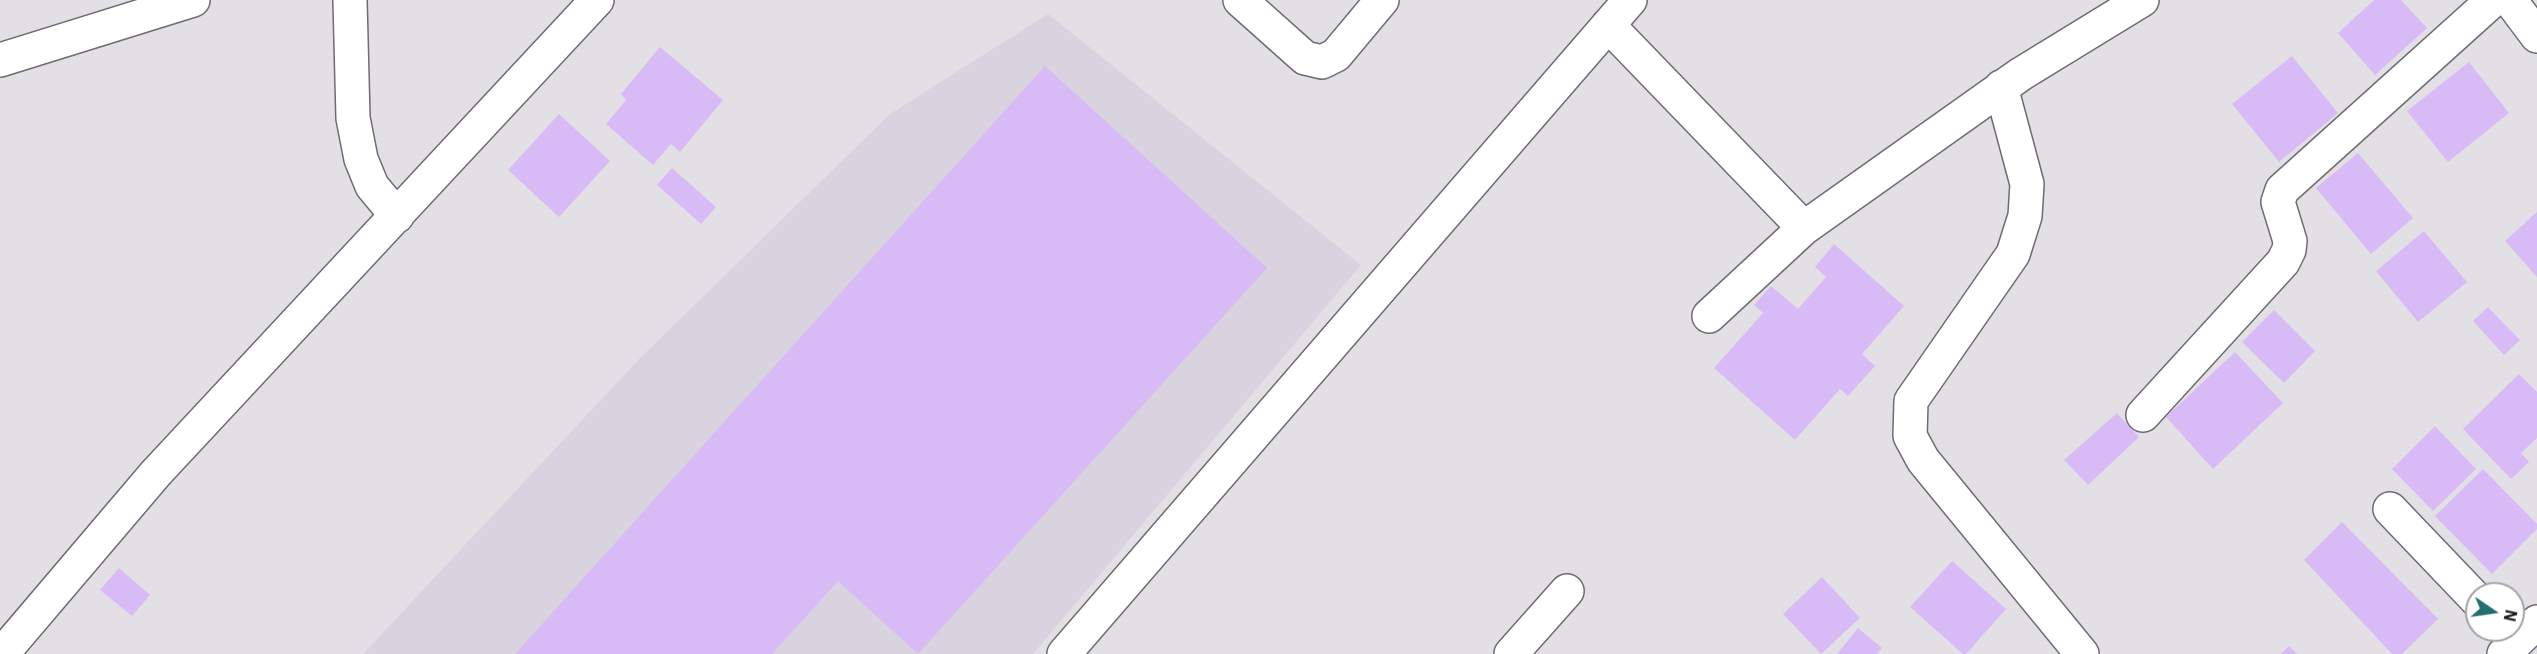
<!DOCTYPE html>
<style>
body{margin:0}
#map{position:relative;width:2537px;height:654px;overflow:hidden;background:#e2e0e5;font-family:"IBM Plex Sans",sans-serif}
canvas{display:block}
.north{position:absolute;left:2465px;top:582px;width:60px;height:60px;box-sizing:border-box;background:#fff;border:2px solid #a5a4a5;border-radius:50%;rotate:103deg;font-size:16px;font-weight:700;line-height:24px;text-align:center;color:#1d1c1e}
.north::after{content:'';display:block;margin:auto;width:21px;height:27px;background:#226e70;clip-path:polygon(50% 0,100% 100%,50% 72%,0 100%)}
</style>
<div id="map">
<canvas width="2537" height="654"></canvas>
<div class="north">N</div>
</div>
<script>
const g = document.querySelector('canvas').getContext('2d');
g.lineJoin = 'round';
function paint(path, color) {
  g.fillStyle = color;
  g.fill(path, 'evenodd');
}
function poly(rows) {
  const path = new Path2D();
  for (const r of rows) {
    path.moveTo(r[0], r[1]);
    for (let i = 2; i < r.length; i += 2) path.lineTo(r[i], r[i + 1]);
  }
  return path;
}
function stroke(path, color, width, dash) {
  g.strokeStyle = color;
  g.lineWidth = width;
  g.lineCap = dash ? 'butt' : 'round';
  g.setLineDash(dash || []);
  g.stroke(path);
}
const built = poly([
 [1048,14,1361,265,1033,654,363,654,640,358,890,114]
]);
const building = poly([
 [2374,0,2401,0,2427,28,2375,75,2338,33],
 [660,47,723,100,680,152,671,144,653,165,606,124,626,100,621,94],
 [2292,56,2338,113,2279,162,2232,104],
 [2469,62,2509,113,2448,162,2407,111],
 [1045,66,1267,268,918,654,838,581,772,654,515,654],
 [559,114,610,161,559,217,508,170],
 [2358,153,2413,218,2371,254,2316,188],
 [672,168,716,207,701,224,657,185],
 [2537,212,2537,277,2505,241],
 [2424,231,2467,282,2418,322,2376,271],
 [1834,244,1904,306,1862,354,1875,366,1848,396,1840,389,1795,440,1714,368,1763,313,1754,305,1771,286,1798,309,1826,277,1815,267],
 [2488,307,2520,340,2504,355,2473,321],
 [2274,310,2315,351,2284,383,2242,342],
 [2235,352,2283,403,2213,469,2166,417],
 [2519,374,2537,392,2537,438,2521,453,2529,462,2511,479,2463,429],
 [2117,413,2139,437,2088,485,2064,460],
 [2435,426,2476,469,2433,511,2392,469],
 [2483,469,2537,524,2537,529,2492,574,2435,516],
 [2342,522,2438,619,2402,654,2392,654,2304,560],
 [1952,561,2006,609,1966,654,1963,654,1910,607],
 [119,568,150,595,132,616,100,590],
 [1822,577,1860,618,1821,654,1783,614],
 [1858,628,1882,648,1877,654,1837,654],
 [2289,646,2297,654,2281,654]
]);
const street = poly([
 [350,0,353,118,361,159,372,186,397,216],
 [1240,0,1305,58,1322,62,1336,55,1382,0],
 [2510,0,2537,36],
 [1608,25,1804,228],
 [0,60,193,0],
 [2001,87,2027,184,2025,216,2013,254,1911,401,1910,436,1923,460,2082,654],
 [1709,316,1804,228,2021,74,2142,0],
 [2143,415,2283,262,2289,250,2290,241,2278,202,2282,190,2493,0],
 [2390,509,2477,600],
 [2,654,156,473,597,0],
 [1064,654,1630,0],
 [1511,654,1567,591],
 [2504,654,2537,622]
]);
paint(built, '#d9d3df');
paint(building, '#d8bbf6');
stroke(street, '#6e6c71', 36);
stroke(street, '#fff', 33);
</script>
